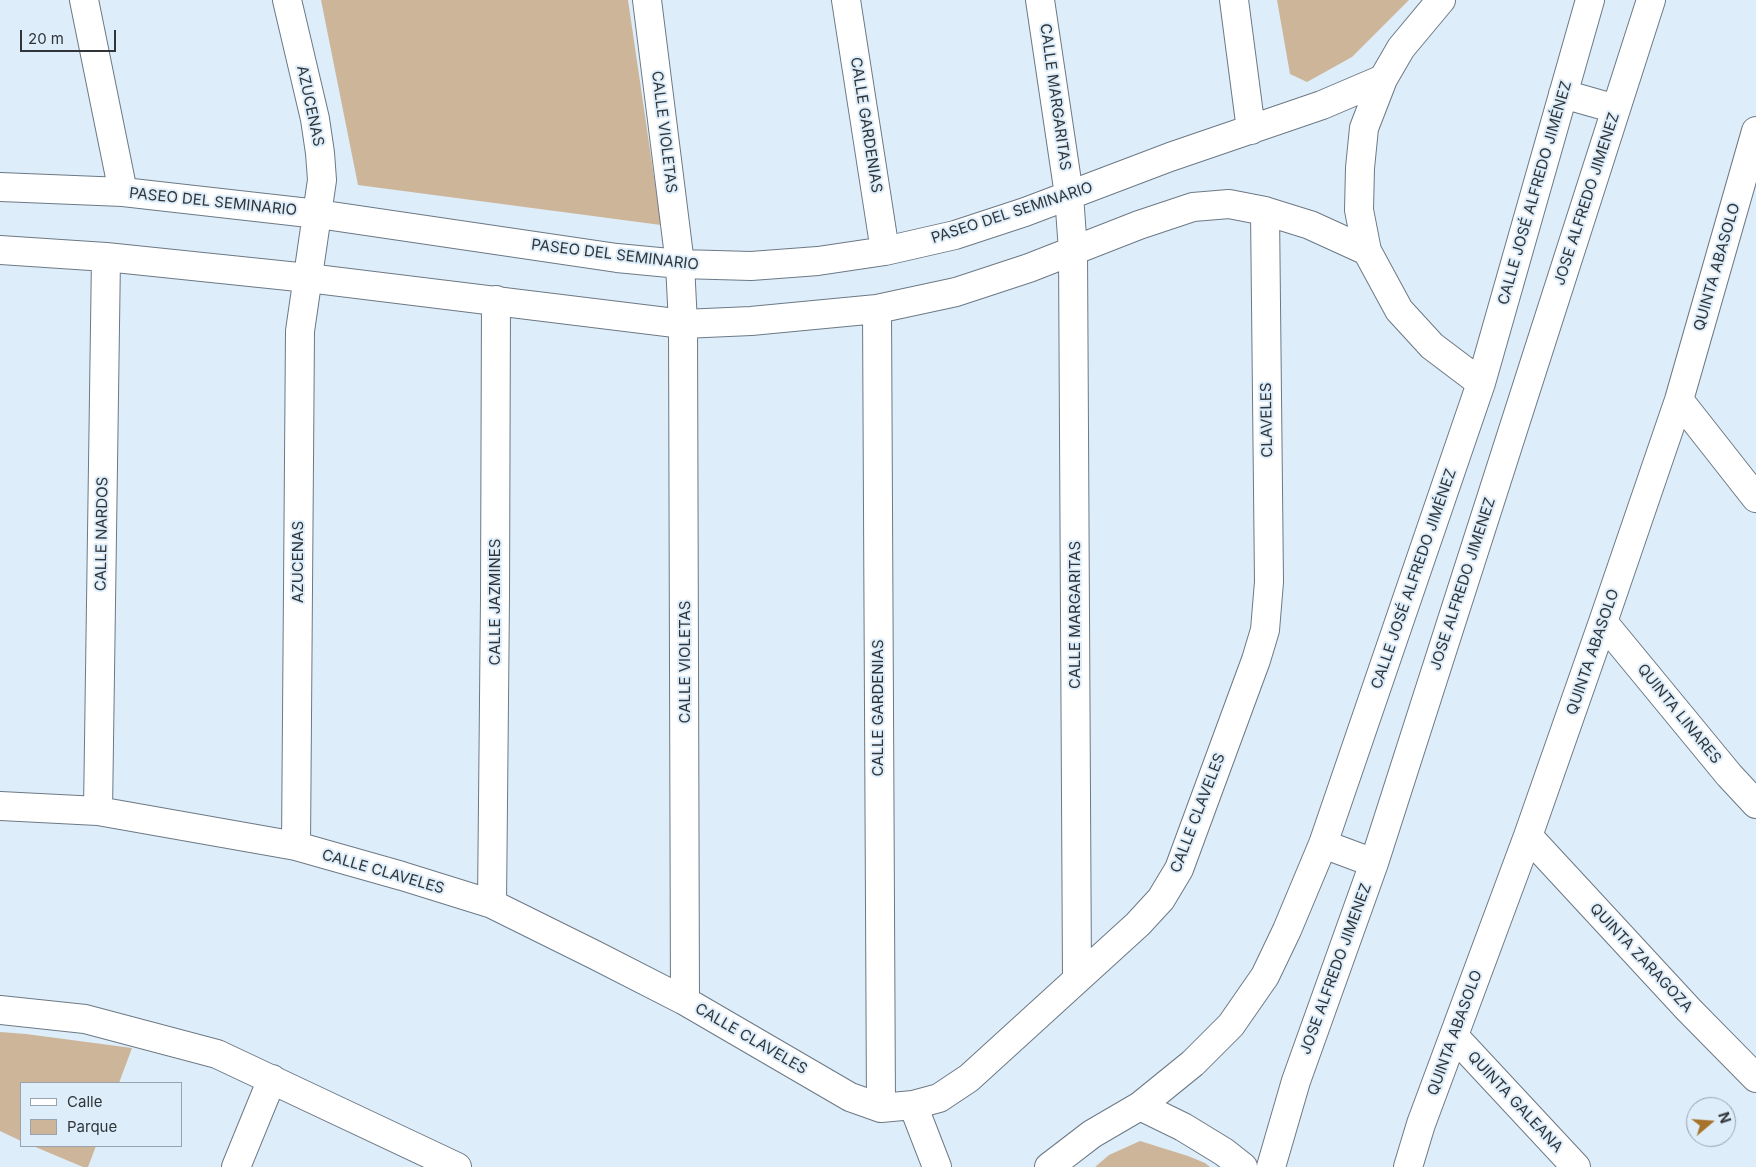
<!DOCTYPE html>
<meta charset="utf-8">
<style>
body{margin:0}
#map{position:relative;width:1756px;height:1167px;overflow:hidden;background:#deedfa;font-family:Inter,sans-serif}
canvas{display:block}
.legend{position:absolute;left:20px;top:1082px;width:162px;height:65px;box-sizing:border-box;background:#deedfa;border:1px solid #98a3ad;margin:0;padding:6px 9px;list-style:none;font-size:15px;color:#2f3539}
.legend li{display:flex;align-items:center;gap:10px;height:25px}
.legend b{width:25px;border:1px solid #98a3ad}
.north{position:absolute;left:1686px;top:1097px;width:50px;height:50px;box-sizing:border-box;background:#deedfa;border:1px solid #98a3ad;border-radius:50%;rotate:72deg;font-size:14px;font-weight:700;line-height:20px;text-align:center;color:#2f3539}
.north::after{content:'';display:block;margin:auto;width:18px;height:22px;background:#a7732c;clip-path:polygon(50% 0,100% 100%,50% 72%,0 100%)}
.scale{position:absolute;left:20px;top:30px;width:96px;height:22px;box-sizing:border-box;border:2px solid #2f3539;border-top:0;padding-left:6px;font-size:15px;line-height:18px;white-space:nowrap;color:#2f3539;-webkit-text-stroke:4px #deedfa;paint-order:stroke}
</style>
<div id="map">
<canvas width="1756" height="1167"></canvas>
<ul class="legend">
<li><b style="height:6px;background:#fff"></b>Calle</li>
<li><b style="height:14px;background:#ccb599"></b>Parque</li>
</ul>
<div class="north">N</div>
<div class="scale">20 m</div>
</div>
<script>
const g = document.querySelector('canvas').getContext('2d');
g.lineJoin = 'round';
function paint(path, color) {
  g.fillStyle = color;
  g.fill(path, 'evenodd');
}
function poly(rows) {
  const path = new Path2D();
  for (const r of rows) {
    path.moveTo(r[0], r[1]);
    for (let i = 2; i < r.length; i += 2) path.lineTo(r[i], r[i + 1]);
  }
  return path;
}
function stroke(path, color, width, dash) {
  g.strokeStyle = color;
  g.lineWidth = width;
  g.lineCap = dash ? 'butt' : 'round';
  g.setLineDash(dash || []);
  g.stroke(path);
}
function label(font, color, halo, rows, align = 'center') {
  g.font = font + ' Inter,sans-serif';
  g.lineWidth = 4;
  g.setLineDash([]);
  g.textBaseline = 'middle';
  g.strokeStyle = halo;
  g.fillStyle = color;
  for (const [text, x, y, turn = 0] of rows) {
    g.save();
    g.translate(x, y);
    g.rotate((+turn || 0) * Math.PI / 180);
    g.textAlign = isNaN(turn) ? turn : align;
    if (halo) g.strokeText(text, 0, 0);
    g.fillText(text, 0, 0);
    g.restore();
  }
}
const green = poly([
 [321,0,628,0,661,225,358,185],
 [1277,0,1409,0,1352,57,1307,82,1290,74],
 [0,1032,26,1034,132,1048,119,1083,21,1083,21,1141,0,1131],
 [1140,1141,1188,1156,1205,1163,1210,1167,1095,1167,1109,1155],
 [33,1146,96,1146,88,1167,83,1167]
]);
const minor = poly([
 [84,0,123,192],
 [287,0,315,119,320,153,322,180,300,331,296,846],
 [647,0,680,264,683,324,685,1001],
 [846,0,885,251],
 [1040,0,1069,195,1073,251,1077,979],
 [1234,0,1251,130],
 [1441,0,1401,48,1383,79,1364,128,1360,168,1359,210,1367,251,1399,310,1432,346,1481,383],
 [1563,94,1616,109],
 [0,187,123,192,318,214,617,258,680,264,751,266,818,261,885,251,955,235,1025,212,1170,157,1322,105,1383,79],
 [0,250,106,257,308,278,683,324,751,321,877,309,956,292,1029,268,1139,225,1193,207,1229,204,1265,211,1310,225,1367,251],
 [877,309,881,1108],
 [1679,400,1756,498],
 [1603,622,1729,775,1756,804],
 [0,806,98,811,296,846,402,876,492,904,595,955,685,1001,850,1097,881,1108,913,1105,939,1098,969,1078,1138,924,1161,899,1179,869,1256,660,1265,630,1269,582,1265,211],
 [98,811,106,257],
 [1528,836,1689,1010,1756,1078],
 [1323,844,1374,863],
 [492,904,495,598,496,300],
 [0,1010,85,1019,217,1054,457,1167],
 [1454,1036,1576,1167],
 [913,1105,937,1167],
 [1140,1106,1183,1127,1224,1152,1243,1167],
 [236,1167,272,1079],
 [1049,1167,1092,1134,1140,1106,1193,1063,1231,1025,1265,976,1287,930,1323,844,1481,383,1590,0],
 [1271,1167,1296,1081,1374,863,1651,0],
 [1408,1167,1421,1124,1528,836,1603,622,1679,400,1756,131]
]);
const streetNames = [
 ["CALLE MARGARITAS",1055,97,82],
 ["AZUCENAS",310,106,78],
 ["CALLE GARDENIAS",866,125,81],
 ["CALLE VIOLETAS",664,132,83],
 ["CALLE JOSÉ ALFREDO JIMÉNEZ",1535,193,-74],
 ["JOSE ALFREDO JIMENEZ",1587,199,-72],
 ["PASEO DEL SEMINARIO",213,202,6],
 ["PASEO DEL SEMINARIO",1012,213,-18],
 ["PASEO DEL SEMINARIO",615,255,7],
 ["QUINTA ABASOLO",1717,267,-74],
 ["CLAVELES",1267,420,-91],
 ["CALLE NARDOS",102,534,-89],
 ["AZUCENAS",298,562,-90],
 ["CALLE JOSÉ ALFREDO JIMÉNEZ",1414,579,-71],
 ["JOSE ALFREDO JIMENEZ",1463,584,-72],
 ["CALLE JAZMINES",495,602,-90],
 ["CALLE MARGARITAS",1075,615,-90],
 ["QUINTA ABASOLO",1593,652,-71],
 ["CALLE VIOLETAS",685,662,-90],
 ["CALLE GARDENIAS",878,708,-90],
 ["QUINTA LINARES",1679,714,51],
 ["CALLE CLAVELES",1198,813,-69],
 ["CALLE CLAVELES",383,872,16],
 ["QUINTA ZARAGOZA",1641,958,47],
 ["JOSE ALFREDO JIMENEZ",1336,969,-70],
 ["QUINTA ABASOLO",1455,1033,-70],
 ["CALLE CLAVELES",751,1039,30],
 ["QUINTA GALEANA",1515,1102,47]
];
paint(green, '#ccb599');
stroke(minor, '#6c7985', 30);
stroke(minor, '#fff', 28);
label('15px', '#2f3539', '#deedfa', streetNames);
</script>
